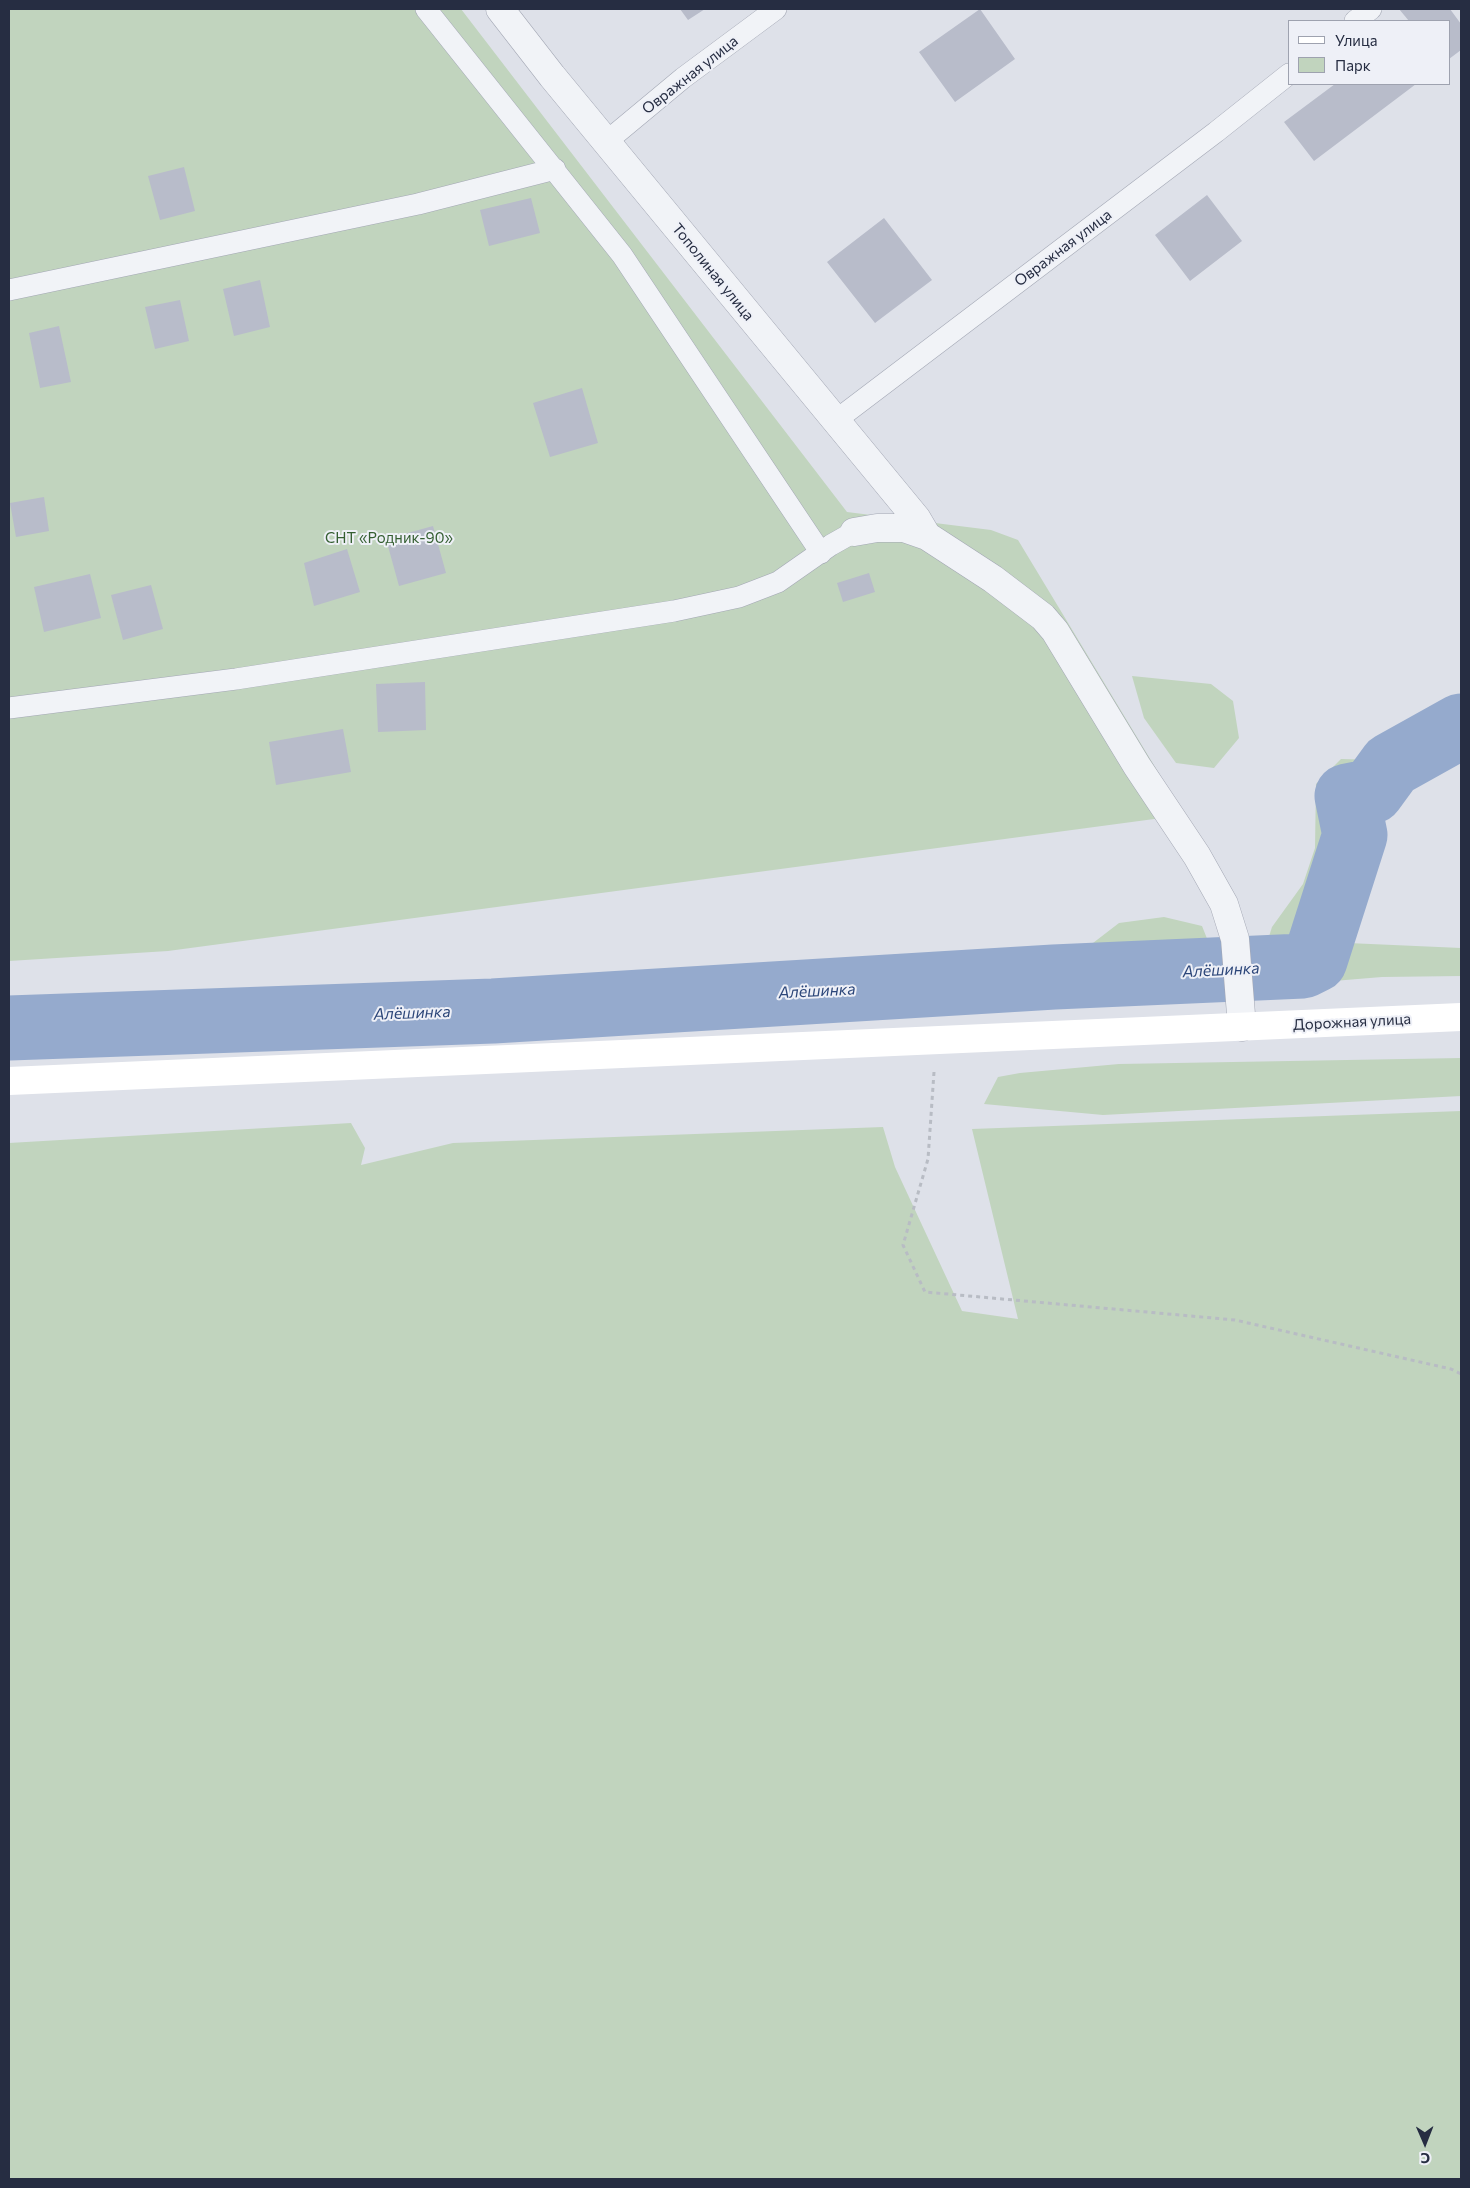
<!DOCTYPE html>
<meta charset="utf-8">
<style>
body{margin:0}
#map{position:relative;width:1470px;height:2188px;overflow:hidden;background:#dee1e9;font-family:Commissioner,sans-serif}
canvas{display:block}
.frame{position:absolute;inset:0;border:10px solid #262d42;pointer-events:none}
.legend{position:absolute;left:1288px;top:20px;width:162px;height:65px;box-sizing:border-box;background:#eef0f7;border:1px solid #9ea2af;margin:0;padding:6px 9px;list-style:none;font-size:15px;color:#262d42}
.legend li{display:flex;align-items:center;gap:10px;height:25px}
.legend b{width:25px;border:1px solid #9ea2af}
.north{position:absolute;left:1400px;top:2118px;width:50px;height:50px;-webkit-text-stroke:4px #eef0f7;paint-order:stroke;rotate:179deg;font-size:14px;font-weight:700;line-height:20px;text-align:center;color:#262d42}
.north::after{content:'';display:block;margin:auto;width:18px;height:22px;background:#262d42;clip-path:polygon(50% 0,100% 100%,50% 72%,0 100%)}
</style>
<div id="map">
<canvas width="1470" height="2188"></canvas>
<div class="frame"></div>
<ul class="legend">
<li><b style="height:6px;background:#fff"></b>Улица</li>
<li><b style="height:14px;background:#c1d4be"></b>Парк</li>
</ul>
<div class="north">С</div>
</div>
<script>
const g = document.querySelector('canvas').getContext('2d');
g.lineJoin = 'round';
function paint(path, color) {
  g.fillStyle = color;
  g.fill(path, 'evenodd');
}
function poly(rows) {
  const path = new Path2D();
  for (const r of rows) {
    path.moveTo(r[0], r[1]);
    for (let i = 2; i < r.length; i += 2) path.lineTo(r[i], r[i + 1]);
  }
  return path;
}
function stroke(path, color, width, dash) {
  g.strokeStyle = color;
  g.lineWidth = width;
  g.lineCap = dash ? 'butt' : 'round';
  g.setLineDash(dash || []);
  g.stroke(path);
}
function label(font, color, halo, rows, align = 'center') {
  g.font = font + ' Commissioner,sans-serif';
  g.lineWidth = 4;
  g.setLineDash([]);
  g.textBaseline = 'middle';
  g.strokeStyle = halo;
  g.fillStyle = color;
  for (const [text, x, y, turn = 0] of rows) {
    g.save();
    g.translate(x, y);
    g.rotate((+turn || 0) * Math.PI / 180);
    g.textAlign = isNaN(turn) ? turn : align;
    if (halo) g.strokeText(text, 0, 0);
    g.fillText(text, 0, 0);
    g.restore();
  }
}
const green = poly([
 [9,9,461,9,847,512,991,530,1018,540,1184,815,168,951,9,961],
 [1132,676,1211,684,1233,701,1239,738,1214,768,1176,763,1144,718],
 [1341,759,1379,760,1378,800,1371,880,1348,943,1461,948,1461,976,1382,977,1285,985,1262,959,1272,927,1303,884,1315,848,1316,784],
 [1164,917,1202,926,1220,971,1213,990,1129,986,1086,968,1093,943,1119,923],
 [1461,1058,1461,1096,1103,1115,984,1104,998,1077,1020,1073,1119,1064],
 [1461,1111,1461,2179,9,2179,9,1143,351,1123,365,1148,361,1165,453,1143,883,1127,895,1167,962,1311,1018,1319,972,1129]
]);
const river = poly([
 [9,1028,493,1011,1054,977,1303,966,1315,960,1355,835,1347,796,1372,791,1391,765,1461,726]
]);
const building = poly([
 [680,9,705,9,688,20],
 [980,9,1015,59,955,102,919,52],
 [1399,9,1450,9,1461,24,1461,50,1449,59,1449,21,1409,21],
 [1335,84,1416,84,1314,161,1284,122],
 [184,167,195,211,160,220,148,176],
 [1207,195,1242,241,1190,281,1155,235],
 [531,198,540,233,489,246,480,210],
 [884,218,932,280,875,323,827,262],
 [260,280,270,327,234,336,223,289],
 [180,300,189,341,155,349,145,307],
 [59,326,71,382,40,388,29,333],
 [582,388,598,443,550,457,533,403],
 [44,497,49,531,16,537,10,503],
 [433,526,446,573,399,586,386,539],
 [347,549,360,592,314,606,304,563],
 [869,573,875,592,843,602,837,583],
 [90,574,101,618,44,632,34,587],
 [151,585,163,629,123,640,111,595],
 [425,682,426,730,378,732,376,684],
 [343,729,351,772,276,785,269,742]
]);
const path = poly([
 [934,1072,928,1159,903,1245,925,1292,1235,1320,1451,1369,1461,1374]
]);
const lane = poly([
 [426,9,622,255,821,553],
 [1355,21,1371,9],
 [606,142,683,78,776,9],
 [9,290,418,204,555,169],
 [835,421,1216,132,1289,74],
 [9,708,236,679,674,611,739,597,778,582,831,545,854,532]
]);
const street = poly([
 [500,9,552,76,917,519,927,536],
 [854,532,877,528,904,528,927,536,993,579,1043,617,1055,631,1137,766,1197,856,1224,904,1235,939,1242,1027]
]);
const secondary = poly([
 [9,1081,1461,1017]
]);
const streetNames = [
 ["Овражная улица",690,75,-38],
 ["Овражная улица",1063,248,-37],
 ["Тополиная улица",713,272,51],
 ["Дорожная улица",1352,1022,-3]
];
const parkNames = [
 ["СНТ «Родник-90»",389,538]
];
const waterNames = [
 ["Алёшинка",1221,970,-3],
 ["Алёшинка",817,991,-3],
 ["Алёшинка",412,1013,-2]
];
paint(green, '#c1d4be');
stroke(river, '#95aacd', 65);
paint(building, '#b8bcca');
stroke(lane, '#a3a7b4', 22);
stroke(street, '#a3a7b4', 29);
stroke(path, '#b8bcc4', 3, [4, 4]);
stroke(lane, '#f1f3f7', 21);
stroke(street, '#f1f3f7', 28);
stroke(secondary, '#fff', 28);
label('15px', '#262d42', '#eef0f7', streetNames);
label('15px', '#355f32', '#eef0f7', parkNames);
label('italic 16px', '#2c4679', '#eef0f7', waterNames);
</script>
